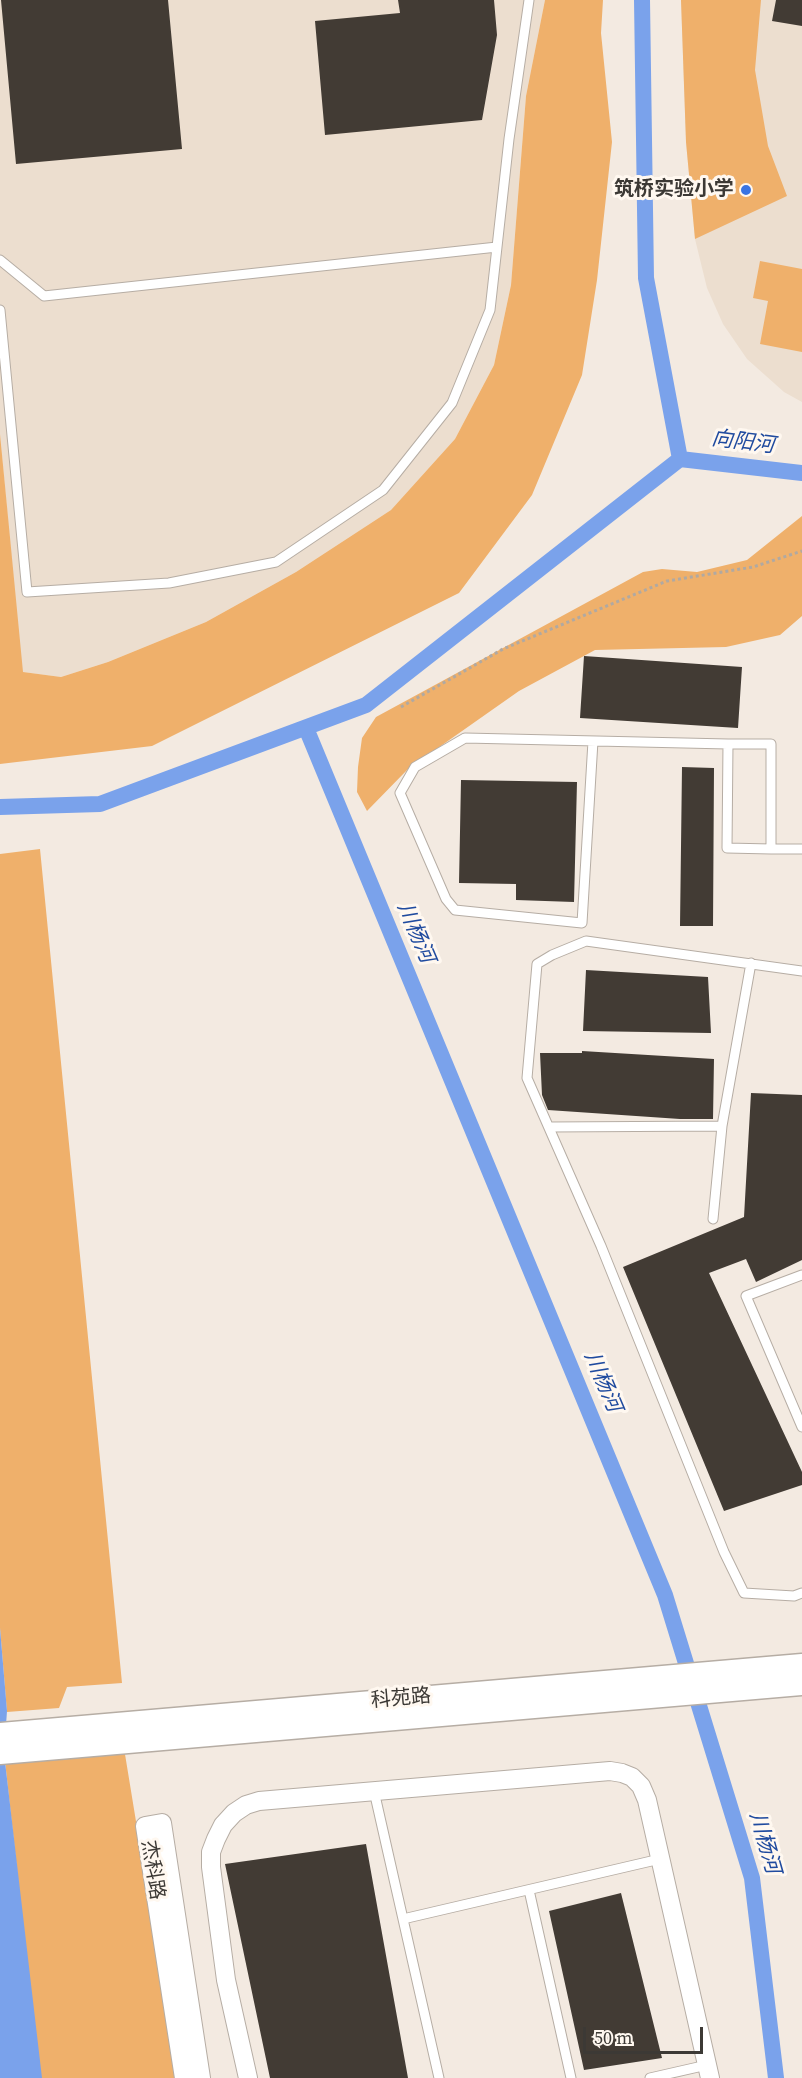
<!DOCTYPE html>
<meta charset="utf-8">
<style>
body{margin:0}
#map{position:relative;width:802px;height:2078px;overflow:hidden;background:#f3eae1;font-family:"Source Serif 4",serif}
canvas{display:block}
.scale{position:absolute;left:583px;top:2027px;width:120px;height:27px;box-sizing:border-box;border:3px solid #3c3935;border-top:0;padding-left:8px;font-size:18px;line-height:21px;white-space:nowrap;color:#3c3935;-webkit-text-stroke:4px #fff8f0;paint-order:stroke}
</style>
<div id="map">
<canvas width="802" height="2078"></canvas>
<div class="scale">50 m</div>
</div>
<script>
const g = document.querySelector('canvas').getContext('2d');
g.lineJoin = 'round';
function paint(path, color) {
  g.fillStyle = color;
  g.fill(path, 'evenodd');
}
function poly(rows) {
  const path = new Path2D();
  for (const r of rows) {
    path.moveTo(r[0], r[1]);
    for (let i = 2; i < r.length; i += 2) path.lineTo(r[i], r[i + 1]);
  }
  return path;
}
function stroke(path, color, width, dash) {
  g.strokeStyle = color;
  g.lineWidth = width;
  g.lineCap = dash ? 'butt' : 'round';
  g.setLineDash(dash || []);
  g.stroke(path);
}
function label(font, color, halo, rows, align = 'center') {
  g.font = font + ' "Source Serif 4","Noto Sans SC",serif';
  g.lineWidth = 6;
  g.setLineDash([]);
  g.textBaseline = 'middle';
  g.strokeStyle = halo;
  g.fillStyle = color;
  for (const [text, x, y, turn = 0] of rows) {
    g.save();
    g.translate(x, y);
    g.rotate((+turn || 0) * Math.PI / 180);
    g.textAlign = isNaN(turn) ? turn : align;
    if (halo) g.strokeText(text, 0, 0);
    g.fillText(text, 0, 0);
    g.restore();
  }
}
const built = poly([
 [0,0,545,0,526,96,511,285,494,365,455,439,391,510,296,572,206,622,108,662,61,677,22,672,0,434],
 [681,0,802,0,802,402,784,392,747,359,723,324,707,288,695,239,686,142]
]);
const green = poly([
 [545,0,603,0,601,33,612,142,597,280,582,375,532,495,459,593,152,746,0,764,0,434,23,672,61,677,108,662,206,622,296,572,391,510,455,439,494,365,511,285,526,96],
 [681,0,761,0,755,70,768,146,787,196,695,239,686,142],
 [760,261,802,269,802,352,760,344,768,301,753,298],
 [802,516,802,616,780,635,726,647,595,650,519,691,408,769,367,811,357,792,358,767,362,738,376,717,643,572,662,569,697,572,747,560],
 [40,849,122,1683,67,1687,59,1708,7,1712,0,1628,0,854],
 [123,1742,178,2078,40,2078,4,1752]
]);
const water = poly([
 [0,1628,7,1711,4,1753,42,2078,0,2078]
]);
const canal = poly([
 [680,459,802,473],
 [306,728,665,1595,752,1878,776,2078],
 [0,807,100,804,366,705,680,459,646,278,642,0]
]);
const building = poly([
 [1,0,168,0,182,149,16,164],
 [398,0,494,0,497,35,482,120,325,135,315,21,400,13],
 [776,0,802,0,802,26,772,21],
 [584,656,742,667,738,728,580,718],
 [682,767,714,768,713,926,680,926],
 [461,780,577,782,574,902,516,900,516,884,459,883],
 [586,970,708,977,711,1033,583,1031],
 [582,1051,714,1059,713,1119,680,1119,548,1110,542,1095,540,1053,582,1053],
 [751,1093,802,1095,802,1260,756,1282,746,1259,709,1273,802,1472,802,1485,724,1511,623,1267,744,1217],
 [366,1844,408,2078,270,2078,225,1864],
 [621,1893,662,2058,584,2070,549,1911]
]);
const path = poly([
 [401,707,503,649,667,581,753,567,802,551]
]);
const service = poly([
 [0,260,44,296,497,247],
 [0,310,27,592,169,583,276,562,383,490,452,403,490,310,509,139,529,0],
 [593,741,582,923,455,910,446,899,400,793,415,767,465,738,728,744],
 [771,849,771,744,728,744,727,848,771,849,802,849],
 [802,971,586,941,552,955,537,964,527,1078,601,1246,724,1552,744,1593,794,1596,802,1593],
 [549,1127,722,1126],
 [713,1219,722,1126,751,963],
 [802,1275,746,1296,802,1427],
 [374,1791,439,2078],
 [529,1890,571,2078],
 [403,1919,660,1859],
 [650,2078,707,2065]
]);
const minor = poly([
 [184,2078,145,1826,162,1823,201,2078],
 [248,2078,226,1980,211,1867,211,1852,216,1839,223,1825,234,1813,246,1805,259,1801,610,1771,622,1773,632,1777,641,1786,647,1800,710,2078]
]);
const tertiary = poly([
 [0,1734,802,1665],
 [0,1753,802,1684]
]);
const markers = [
 [746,190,6,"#3a74e3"]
];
const poiNames = [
 ["筑桥实验小学",734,190]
];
const streetNames = [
 ["科苑路",401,1699,-5],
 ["杰科路",152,1870,81]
];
const waterNames = [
 ["向阳河",743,443,7],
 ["川杨河",415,933,67],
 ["川杨河",602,1382,67],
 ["川杨河",764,1843,74]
];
paint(built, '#ecdecf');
paint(green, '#efb06b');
paint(water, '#7aa2eb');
stroke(canal, '#7aa2eb', 16);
paint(building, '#423b34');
stroke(service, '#b6ada4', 11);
stroke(minor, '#b6ada4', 20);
stroke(tertiary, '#b6ada4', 25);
stroke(path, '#b0a9a2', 3, [3, 3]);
stroke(service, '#fff', 9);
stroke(minor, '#fff', 18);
stroke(tertiary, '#fff', 22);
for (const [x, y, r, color] of markers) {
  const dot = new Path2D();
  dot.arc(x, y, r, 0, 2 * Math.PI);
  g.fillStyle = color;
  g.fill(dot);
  stroke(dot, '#fff8f0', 2);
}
label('bold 20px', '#3c3935', '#fff8f0', poiNames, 'right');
label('20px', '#3c3935', '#fff8f0', streetNames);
label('italic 21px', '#204b9f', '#fff8f0', waterNames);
</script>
